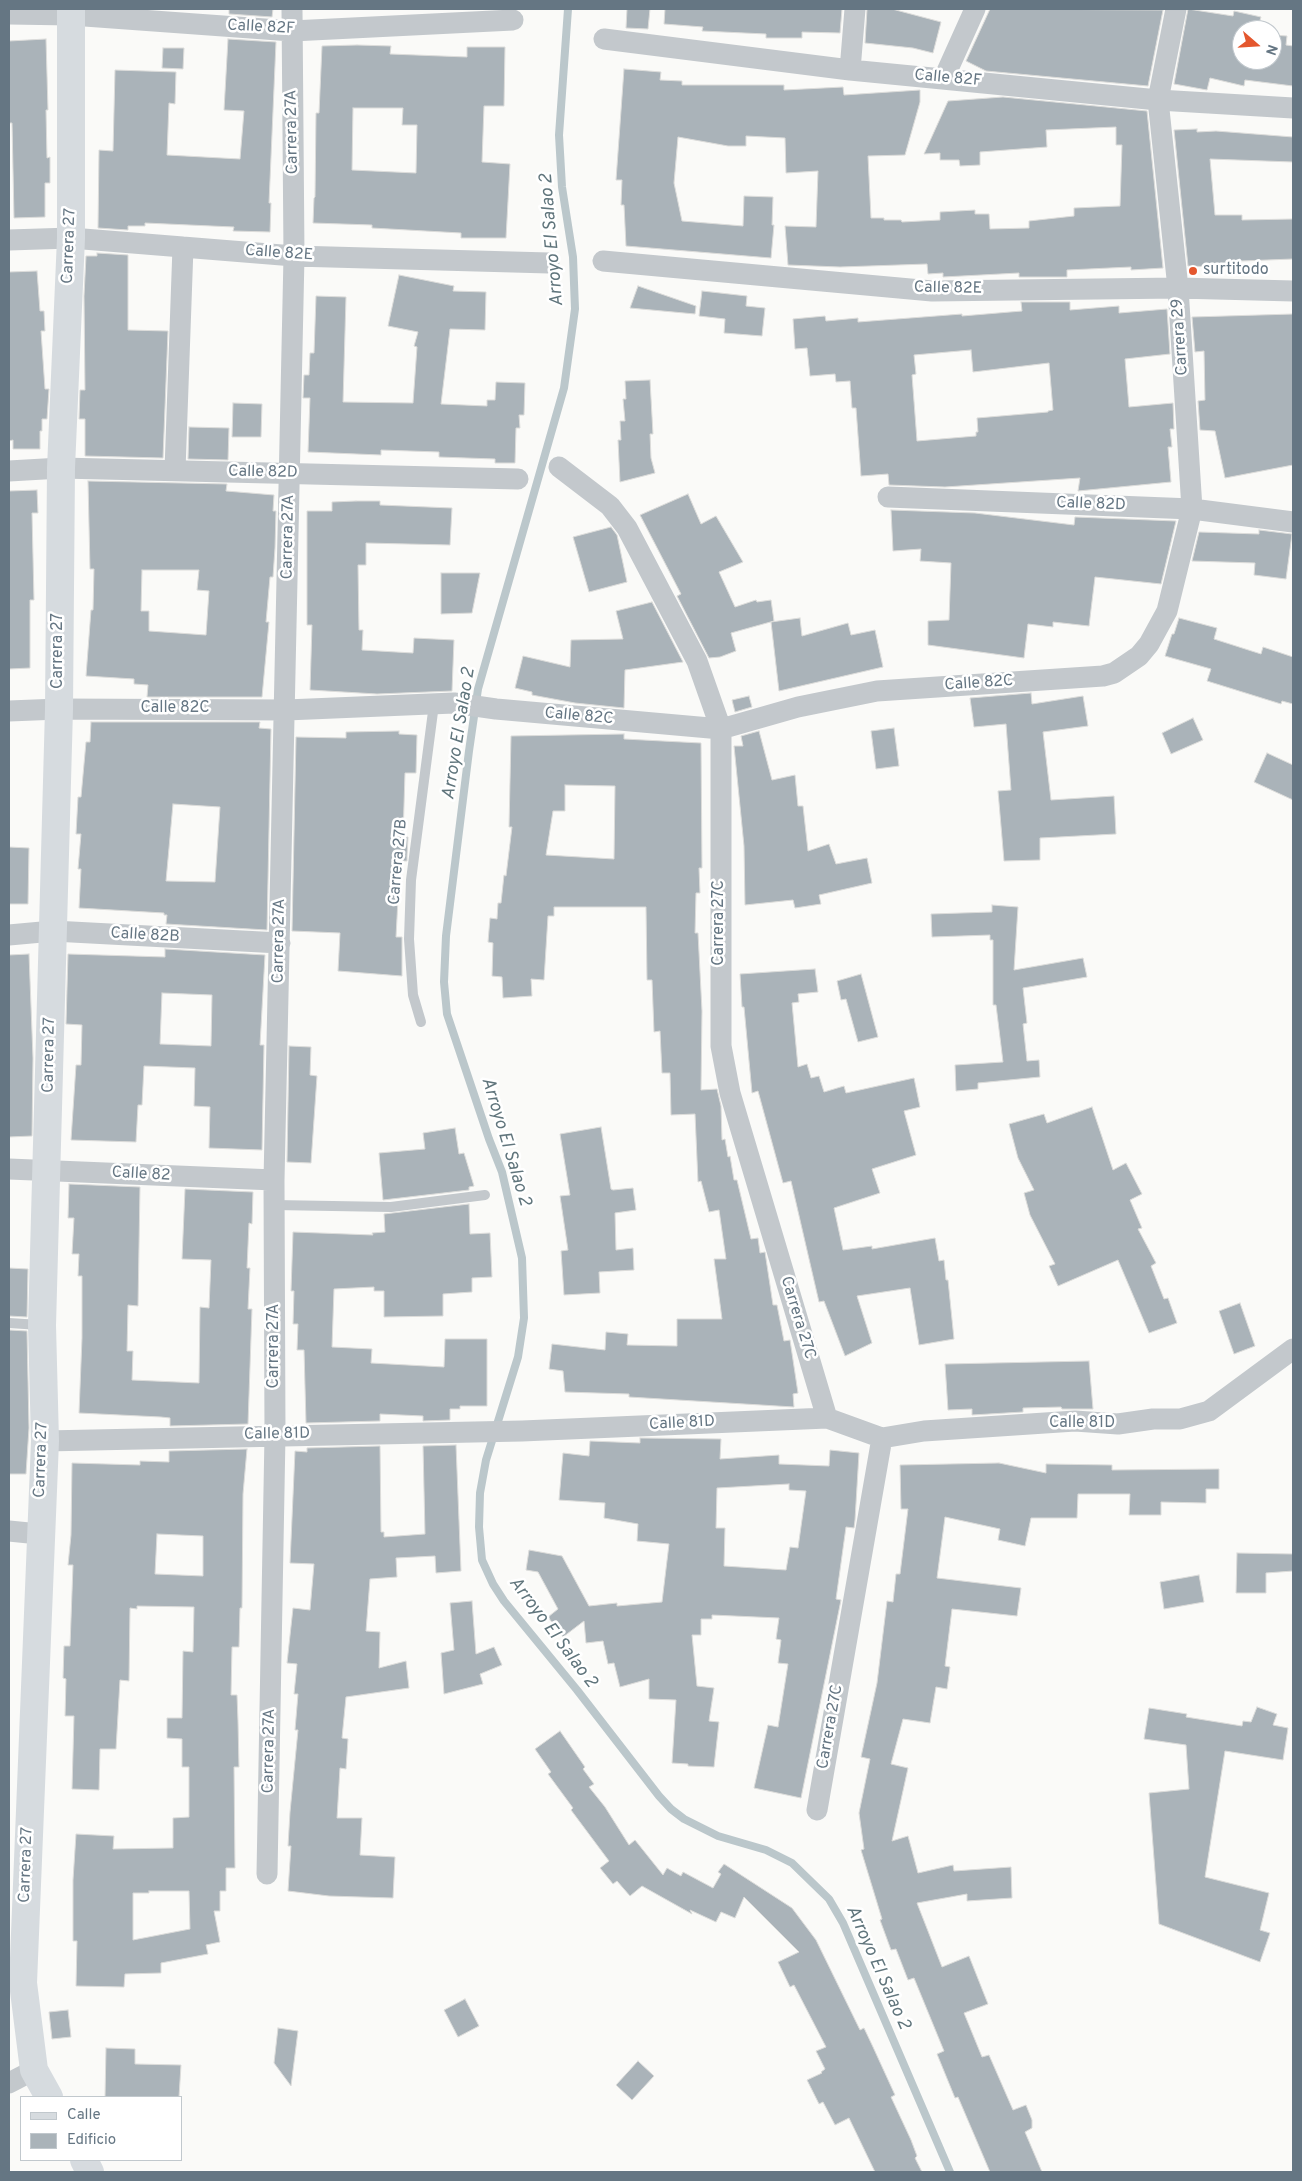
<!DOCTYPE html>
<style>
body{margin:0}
#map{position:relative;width:1302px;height:2181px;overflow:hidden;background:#fafaf8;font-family:Overpass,sans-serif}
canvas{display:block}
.frame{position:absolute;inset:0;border:10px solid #657683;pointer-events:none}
.legend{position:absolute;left:20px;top:2096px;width:162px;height:65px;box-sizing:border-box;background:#fff;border:1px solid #c1c8cd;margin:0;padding:6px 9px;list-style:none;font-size:15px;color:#657683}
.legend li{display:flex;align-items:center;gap:10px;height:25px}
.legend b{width:25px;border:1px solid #c1c8cd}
.north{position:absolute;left:1232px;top:20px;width:50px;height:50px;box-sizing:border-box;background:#fff;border:1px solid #c1c8cd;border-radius:50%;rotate:109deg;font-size:14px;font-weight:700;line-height:20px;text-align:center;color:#657683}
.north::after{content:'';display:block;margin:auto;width:18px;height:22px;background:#e4572e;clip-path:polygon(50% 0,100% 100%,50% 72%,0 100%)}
</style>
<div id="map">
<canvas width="1302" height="2181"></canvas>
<div class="frame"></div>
<ul class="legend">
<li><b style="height:6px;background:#d6dbdf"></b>Calle</li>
<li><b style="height:14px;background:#aab3b9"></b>Edificio</li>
</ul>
<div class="north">N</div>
</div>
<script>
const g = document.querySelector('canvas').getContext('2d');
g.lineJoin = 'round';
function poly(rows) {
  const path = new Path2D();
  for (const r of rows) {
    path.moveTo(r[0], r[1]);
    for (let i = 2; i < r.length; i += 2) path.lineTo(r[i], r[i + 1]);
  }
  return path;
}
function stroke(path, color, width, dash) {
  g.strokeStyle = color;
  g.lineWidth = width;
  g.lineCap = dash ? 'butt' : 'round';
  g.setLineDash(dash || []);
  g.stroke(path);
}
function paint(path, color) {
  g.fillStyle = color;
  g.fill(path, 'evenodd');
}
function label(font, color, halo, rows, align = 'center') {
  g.font = font + ' Overpass,sans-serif';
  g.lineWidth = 5;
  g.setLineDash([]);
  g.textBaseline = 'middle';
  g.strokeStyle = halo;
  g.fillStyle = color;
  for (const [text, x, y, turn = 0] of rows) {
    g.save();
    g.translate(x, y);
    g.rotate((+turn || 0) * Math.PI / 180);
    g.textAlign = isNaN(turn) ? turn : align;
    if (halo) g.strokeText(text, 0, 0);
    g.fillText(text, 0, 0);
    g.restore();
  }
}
const stream = poly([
 [568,9,559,135,562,187,573,257,575,309,564,388,478,689,469,751,446,936,444,982,447,1014,489,1139,502,1172,522,1258,524,1318,518,1357,486,1460,480,1493,479,1527,482,1560,493,1584,504,1601,577,1690,659,1796,671,1809,684,1819,718,1836,766,1850,792,1863,829,1899,843,1923,950,2172]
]);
const building = poly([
 [229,9,273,9,272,17,229,14,229,9],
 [627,9,650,9,648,29,626,28,627,9],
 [665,9,842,9,840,33,802,32,802,38,766,38,766,34,702,31,703,27,664,24,665,9],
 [867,9,892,9,941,22,933,53,913,48,865,43,867,9],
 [990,9,1163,10,1148,86,986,71,966,61,990,9],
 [1188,9,1233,16,1234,11,1261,17,1257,30,1242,30,1242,60,1272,60,1272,35,1287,36,1286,45,1293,46,1293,86,1245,80,1244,86,1210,78,1207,90,1174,84,1188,9],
 [46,39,48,110,46,110,47,158,50,157,50,183,45,183,45,217,14,218,12,123,9,123,9,41,46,39],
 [228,39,276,42,269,203,271,203,270,232,233,231,234,227,145,223,145,226,128,226,128,230,98,228,99,150,113,151,115,70,176,72,175,104,169,103,167,155,240,159,244,111,224,110,228,39],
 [357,45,391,46,390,54,467,57,467,47,505,47,504,106,484,106,482,162,510,164,506,238,461,238,461,233,372,228,372,225,313,223,314,198,315,197,316,113,319,113,322,46,357,45],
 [353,108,403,108,402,125,417,125,416,173,352,170,353,108],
 [163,48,184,48,183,69,162,68,163,48],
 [624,69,661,72,660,80,682,81,682,85,784,85,784,90,843,87,844,95,920,90,920,102,905,155,868,156,871,218,884,218,884,220,901,220,902,222,940,220,940,212,975,210,975,214,989,214,990,229,1029,228,1029,221,1074,216,1074,208,1120,206,1122,145,1116,145,1116,127,1046,130,1047,147,980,152,980,165,960,166,959,160,940,160,940,153,924,154,948,101,1003,97,1147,111,1163,268,1131,270,1131,267,1067,270,1067,277,1019,277,1019,273,943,277,943,273,928,274,927,264,840,267,788,265,785,226,816,227,818,171,786,173,785,138,746,136,746,146,728,146,678,137,674,183,682,221,743,226,744,196,773,197,772,225,774,225,771,258,626,246,624,205,621,205,622,180,616,180,624,69],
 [1197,129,1197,132,1216,131,1293,137,1293,162,1210,159,1215,215,1242,215,1242,220,1293,219,1293,259,1241,261,1241,268,1188,266,1174,130,1197,129],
 [97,253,128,255,128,330,168,331,163,458,85,456,85,419,79,419,80,390,85,390,84,296,86,256,97,256,97,253],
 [37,271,40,311,44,311,45,331,41,331,45,389,49,389,47,419,42,419,42,431,40,431,40,449,13,449,13,440,9,441,9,272,37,271],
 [399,275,454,286,453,291,486,292,485,330,450,329,441,404,487,406,487,400,495,400,496,382,525,383,524,415,519,415,520,428,516,428,515,463,495,463,495,459,439,457,439,452,381,450,381,455,308,452,310,398,303,398,304,375,309,375,310,353,314,353,316,296,346,297,343,402,413,403,417,347,414,346,418,332,388,326,399,275],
 [638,286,696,306,695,314,630,308,638,286],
 [702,291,747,296,746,306,765,308,762,336,724,333,725,319,699,316,702,291],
 [1021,302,1070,302,1070,310,1119,306,1119,313,1167,309,1170,354,1125,359,1129,407,1173,403,1174,429,1170,429,1172,447,1168,447,1171,482,1078,491,1080,478,945,487,889,485,888,474,861,476,856,408,852,408,850,381,836,382,835,374,810,376,807,348,795,349,793,319,825,316,826,321,858,318,858,322,962,314,962,316,1022,311,1021,302],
 [971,350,973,372,1049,363,1053,410,1048,411,1048,412,977,418,978,432,976,432,976,436,917,441,912,375,916,374,914,355,971,350],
 [1293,314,1293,465,1225,478,1215,431,1200,430,1198,401,1205,400,1204,351,1195,352,1192,317,1293,314],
 [650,380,653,434,650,434,651,458,655,473,620,482,618,440,621,440,620,421,625,421,623,399,626,399,625,381,650,380],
 [233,403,262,404,261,437,232,437,233,403],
 [189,427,229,428,228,460,188,459,189,427],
 [88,481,227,484,226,491,274,495,273,511,276,511,275,548,273,577,270,577,266,622,269,622,262,697,147,697,148,685,134,684,134,679,86,676,91,610,93,610,94,569,90,569,88,481],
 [142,570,199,570,197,590,209,591,206,635,149,631,149,611,141,611,142,570],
 [37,490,38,513,32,513,34,600,30,600,30,668,9,669,9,491,37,490],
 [688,494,701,524,716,516,743,562,719,572,735,607,756,600,757,602,771,600,774,621,731,633,736,651,720,657,709,658,677,596,681,594,640,515,688,494],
 [356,501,380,501,380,505,452,508,450,545,366,543,366,565,358,565,359,630,363,630,362,650,413,653,414,638,454,640,452,691,377,694,310,690,312,625,307,625,307,511,332,511,332,502,356,501],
 [891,510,975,513,1074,525,1075,517,1176,521,1161,584,1095,577,1089,626,1053,622,1053,627,1028,624,1024,658,928,645,928,621,949,620,951,563,920,561,921,549,893,551,891,510],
 [611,527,617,535,627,582,589,592,573,537,611,527],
 [1259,530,1292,534,1286,579,1254,575,1255,563,1192,561,1199,532,1259,534,1259,530],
 [441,573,480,573,472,613,441,614,441,573],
 [652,602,683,662,625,670,624,708,575,703,532,695,532,692,515,688,523,656,570,667,571,640,623,639,616,611,652,602],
 [800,618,802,636,848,623,851,635,875,630,883,667,779,691,771,622,800,618],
 [1179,618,1217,628,1214,639,1261,654,1263,647,1293,657,1293,704,1282,701,1281,704,1207,681,1211,669,1165,656,1172,634,1174,634,1179,618],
 [1031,693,1032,704,1083,696,1088,726,1043,732,1051,800,1114,796,1116,834,1040,838,1040,860,1004,861,998,791,1011,790,1006,724,974,727,970,698,1031,693],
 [749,696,752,707,735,712,732,700,749,696],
 [1193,718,1203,740,1171,754,1162,733,1193,718],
 [91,722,260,722,259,728,271,729,267,930,166,924,167,915,164,915,164,913,79,908,81,869,78,869,81,834,76,834,78,797,81,797,86,742,90,742,91,722],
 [173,804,220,807,215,882,166,881,173,804],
 [894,728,899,766,876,769,871,731,894,728],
 [399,731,399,734,417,735,416,773,405,773,403,837,408,837,407,856,407,861,400,861,396,937,402,937,402,976,338,971,340,933,292,931,296,737,346,738,346,732,399,731],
 [759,731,772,780,795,775,798,806,803,806,808,851,829,844,836,864,867,858,872,883,819,895,821,904,795,908,793,900,745,905,744,846,734,746,743,746,741,736,759,731],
 [624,734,624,739,701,743,702,868,699,868,700,893,696,893,695,933,698,933,702,1011,701,1090,717,1089,721,1106,722,1140,725,1139,728,1157,730,1156,734,1180,737,1180,751,1239,758,1238,760,1253,765,1252,773,1305,777,1305,784,1341,790,1340,798,1393,793,1394,794,1407,629,1397,629,1394,565,1392,563,1371,549,1369,552,1344,605,1350,606,1332,628,1334,627,1345,677,1346,677,1319,722,1319,714,1259,726,1259,719,1210,709,1212,701,1181,698,1182,695,1114,671,1115,670,1073,662,1073,660,1031,654,1032,652,980,647,980,646,907,554,907,554,916,548,916,544,980,531,979,532,996,503,998,502,977,492,976,493,943,488,942,490,918,497,919,498,903,501,903,504,875,506,876,512,827,509,827,511,736,624,734],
 [565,785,615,786,614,859,546,855,553,811,565,811,565,785],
 [1267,753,1293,765,1293,800,1254,782,1267,753],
 [9,847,29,848,28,904,9,904,9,847],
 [992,905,1018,907,1014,970,1083,958,1087,977,1023,988,1027,1023,1023,1024,1027,1061,1039,1060,1040,1077,978,1083,978,1089,956,1091,955,1065,1003,1062,996,1005,993,1005,993,940,990,940,990,935,932,937,931,914,992,912,992,905],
 [165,949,265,955,260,1045,264,1045,262,1150,209,1148,210,1107,194,1106,195,1068,144,1066,142,1105,138,1105,136,1142,71,1140,76,1065,81,1065,82,1025,66,1024,68,954,165,957,165,949],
 [162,993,212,995,211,1046,160,1044,162,993],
 [29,954,33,1058,32,1136,9,1137,9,955,29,954],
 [815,969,818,992,798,994,799,1002,792,1003,798,1067,807,1064,811,1078,819,1076,824,1092,844,1086,846,1093,914,1078,920,1107,904,1111,916,1155,872,1169,880,1193,834,1208,843,1250,872,1246,872,1249,935,1238,939,1261,944,1260,946,1280,948,1280,954,1339,919,1345,910,1288,857,1296,872,1343,845,1356,824,1301,819,1302,791,1181,783,1183,758,1091,752,1093,744,1007,742,1007,740,974,815,969],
 [861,974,878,1037,858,1042,846,999,841,1000,837,981,861,974],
 [289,1046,311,1047,310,1075,317,1076,311,1163,287,1162,289,1046],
 [1092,1107,1113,1170,1126,1163,1142,1194,1130,1200,1142,1228,1138,1229,1156,1263,1151,1266,1164,1299,1168,1298,1177,1323,1149,1333,1118,1260,1058,1286,1049,1266,1055,1264,1030,1215,1024,1193,1034,1190,1018,1158,1009,1124,1044,1114,1047,1123,1092,1107],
 [601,1127,611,1189,613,1190,633,1188,636,1210,615,1213,616,1250,633,1248,634,1270,599,1272,600,1293,564,1295,561,1251,568,1250,560,1196,570,1195,560,1134,601,1127],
 [455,1128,459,1154,464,1153,474,1186,469,1187,469,1190,383,1200,379,1153,425,1149,423,1133,455,1128],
 [69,1184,140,1187,138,1306,128,1305,127,1351,133,1351,132,1380,199,1383,200,1307,209,1308,211,1260,182,1259,185,1189,253,1192,252,1224,249,1223,247,1268,250,1268,248,1309,252,1309,248,1424,170,1426,170,1418,161,1417,79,1413,82,1338,82,1276,78,1276,79,1254,72,1254,74,1218,68,1218,69,1184],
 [469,1204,470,1234,490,1233,492,1277,472,1278,472,1292,443,1294,443,1316,384,1317,384,1291,374,1291,374,1287,334,1289,332,1347,372,1349,371,1363,444,1367,445,1339,487,1339,487,1406,460,1406,460,1409,450,1409,450,1420,423,1421,423,1416,380,1414,380,1421,306,1423,304,1350,297,1350,298,1324,293,1324,294,1291,291,1291,293,1232,373,1235,372,1233,385,1232,384,1214,469,1204],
 [9,1268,28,1269,27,1317,9,1316,9,1268],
 [1240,1303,1255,1346,1234,1354,1219,1311,1240,1303],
 [9,1330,27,1331,29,1428,26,1474,9,1474,9,1330],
 [1089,1361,1093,1409,1062,1409,1061,1407,1023,1408,1023,1412,972,1415,972,1409,948,1410,945,1364,1089,1361],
 [640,1438,721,1439,720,1459,779,1455,779,1464,829,1466,830,1450,859,1453,855,1520,854,1528,846,1527,836,1599,841,1600,801,1798,754,1788,768,1725,778,1727,788,1664,778,1663,781,1640,776,1639,779,1618,712,1615,712,1619,701,1619,701,1635,692,1635,697,1686,714,1688,709,1721,719,1722,714,1767,688,1766,688,1764,672,1763,676,1700,649,1699,649,1679,620,1687,614,1663,608,1664,603,1641,586,1643,584,1621,563,1637,548,1617,558,1609,538,1572,526,1570,529,1550,562,1556,589,1606,617,1603,617,1606,662,1602,669,1544,637,1541,638,1524,604,1518,605,1503,559,1500,563,1453,589,1456,590,1441,640,1443,640,1438],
 [789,1484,789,1490,806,1491,798,1548,790,1547,786,1570,724,1566,725,1528,716,1528,717,1488,789,1484],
 [456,1445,461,1571,436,1573,435,1556,396,1558,397,1577,370,1579,366,1631,380,1632,379,1668,406,1661,409,1688,346,1697,342,1738,348,1739,346,1769,340,1768,337,1818,362,1818,360,1855,395,1857,393,1898,329,1896,288,1891,291,1846,288,1846,290,1812,298,1730,295,1730,298,1694,294,1694,297,1664,287,1663,293,1608,310,1610,314,1564,290,1563,295,1451,307,1452,307,1448,380,1446,381,1532,384,1532,384,1537,425,1534,423,1446,456,1445],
 [247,1449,243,1494,242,1608,240,1608,239,1647,232,1647,231,1695,237,1695,238,1721,239,1767,234,1767,235,1868,226,1868,226,1891,220,1891,220,1911,214,1911,220,1942,206,1945,208,1954,161,1963,161,1973,125,1974,124,1987,76,1986,77,1941,73,1941,73,1880,76,1834,114,1836,113,1849,173,1848,173,1818,189,1817,189,1767,182,1767,182,1739,167,1738,167,1718,182,1718,183,1651,193,1652,194,1607,137,1606,137,1609,130,1608,129,1681,120,1680,116,1749,100,1749,99,1790,72,1789,74,1716,65,1716,66,1679,63,1678,64,1646,70,1646,73,1565,68,1565,71,1535,72,1463,140,1465,140,1461,169,1462,169,1451,247,1449],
 [157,1534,203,1536,203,1576,155,1574,157,1534],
 [149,1891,189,1891,190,1929,133,1940,133,1893,149,1893,149,1891],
 [999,1463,1046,1473,1046,1464,1112,1465,1112,1470,1219,1469,1219,1489,1206,1489,1206,1503,1161,1502,1161,1515,1129,1515,1130,1494,1078,1494,1077,1518,1031,1518,1025,1546,998,1540,1000,1529,945,1517,937,1578,1021,1588,1017,1616,952,1609,945,1666,950,1667,947,1689,936,1687,930,1723,903,1719,891,1764,908,1768,892,1841,908,1836,918,1873,953,1865,954,1871,1011,1867,1012,1898,967,1901,967,1894,917,1903,942,1967,969,1956,988,2004,964,2013,982,2057,989,2055,1013,2110,1026,2105,1032,2120,1032,2128,1025,2132,1042,2172,990,2172,958,2097,955,2098,937,2054,944,2051,914,1978,908,1980,896,1949,891,1950,880,1920,882,1919,861,1850,864,1849,859,1813,870,1759,861,1757,877,1683,887,1601,893,1602,896,1574,900,1574,908,1509,901,1509,900,1465,999,1463],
 [1237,1553,1293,1554,1293,1571,1266,1573,1266,1593,1236,1593,1237,1553],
 [1199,1575,1204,1602,1164,1609,1160,1582,1199,1575],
 [472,1601,476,1654,494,1647,502,1665,480,1674,483,1684,444,1694,441,1653,454,1650,450,1603,472,1601],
 [1257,1707,1277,1714,1273,1725,1288,1728,1283,1760,1225,1751,1205,1877,1269,1893,1260,1930,1270,1933,1260,1962,1159,1924,1149,1793,1189,1789,1186,1745,1144,1739,1149,1708,1187,1714,1186,1717,1242,1726,1243,1721,1251,1722,1257,1707],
 [560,1731,585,1767,583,1769,594,1784,589,1787,605,1807,629,1845,635,1840,663,1875,667,1868,681,1876,683,1872,713,1888,721,1874,718,1872,724,1864,792,1908,816,1940,860,2030,864,2028,873,2047,895,2095,891,2097,911,2140,917,2156,915,2158,922,2172,875,2172,849,2118,835,2125,823,2102,819,2104,807,2080,822,2073,821,2072,825,2069,816,2051,826,2047,794,1985,790,1987,778,1962,799,1952,744,1897,735,1918,721,1912,716,1922,690,1910,692,1914,642,1886,630,1896,617,1881,613,1884,600,1868,609,1861,571,1810,573,1808,548,1774,551,1772,535,1749,560,1731],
 [465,1999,479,2026,458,2037,444,2010,465,1999],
 [68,2010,71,2037,52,2039,49,2012,68,2010],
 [278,2028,298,2031,291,2086,274,2063,278,2028],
 [106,2048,135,2049,135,2064,181,2065,179,2097,105,2097,106,2048],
 [638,2061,654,2076,632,2100,616,2085,638,2061]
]);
const lane = poly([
 [421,1022,413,995,409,939,411,880,434,704],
 [274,1205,391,1207,485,1195],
 [9,1323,40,1325]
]);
const street = poly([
 [9,14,71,15,292,31,513,20],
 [604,39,850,70,1158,100,1293,108],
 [850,70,855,9],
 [944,78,975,9],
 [9,240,71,238,294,256,549,263],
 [603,261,932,291,1178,288,1293,291],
 [559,467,610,506,627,528,697,661,721,729,721,1046,730,1093,827,1418],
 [175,470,183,247],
 [9,471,61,468,518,479],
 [888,497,1192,509,1293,522],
 [9,711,59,709,286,710,454,703,496,709,721,729,798,707,877,691,1103,676,1114,673,1139,656,1149,644,1167,611,1192,509,1178,288,1158,100,1176,9],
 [9,935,53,931,280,943],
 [9,1169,274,1180],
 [45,1441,522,1431,827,1418,882,1438,924,1431,1075,1421,1118,1424,1153,1419,1180,1419,1209,1411,1293,1349],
 [9,1531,39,1534],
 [817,1810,882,1438],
 [267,1874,275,1435,274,1180,294,256,292,9],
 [9,2083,34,2070]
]);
const secondary = poly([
 [49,2097,34,2070,23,1983,45,1441,42,1325,59,709,61,468,71,238,71,9],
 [84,2160,90,2172]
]);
const markers = [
 [1193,271,5,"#e4572e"]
];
const streetNames = [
 ["Calle 82F",261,28,3],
 ["Calle 82F",948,79,5],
 ["Carrera 27A",293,132,-91],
 ["Carrera 27",70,246,-88],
 ["Calle 82E",279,254,4],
 ["Calle 82E",948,289,1],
 ["Carrera 29",1181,337,-94],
 ["Calle 82D",263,473,1],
 ["Calle 82D",1091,505,2],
 ["Carrera 27A",289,537,-89],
 ["Carrera 27",59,651,-90],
 ["Calle 82C",979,684,-4],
 ["Calle 82C",175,709],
 ["Calle 82C",579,717,5],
 ["Carrera 27B",399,862,-85],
 ["Carrera 27C",720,923,-90],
 ["Calle 82B",145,936,3],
 ["Carrera 27A",280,941,-89],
 ["Carrera 27",50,1055,-89],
 ["Calle 82",141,1175,3],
 ["Carrera 27C",797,1318,73],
 ["Carrera 27A",275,1346,-90],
 ["Calle 81D",682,1424,-3],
 ["Calle 81D",1082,1424],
 ["Calle 81D",277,1435,-1],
 ["Carrera 27",42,1460,-88],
 ["Carrera 27C",831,1727,-80],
 ["Carrera 27A",270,1751,-89],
 ["Carrera 27",27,1865,-88]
];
const poiNames = [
 ["surtitodo",1203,271]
];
const waterNames = [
 ["Arroyo El Salao 2",553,240,-95],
 ["Arroyo El Salao 2",460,734,-81],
 ["Arroyo El Salao 2",505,1142,73],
 ["Arroyo El Salao 2",552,1633,53],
 ["Arroyo El Salao 2",877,1968,66]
];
stroke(stream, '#bbc7cb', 8);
paint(building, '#aab3b9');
stroke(building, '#dcdcda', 1);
stroke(lane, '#c3c8cc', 10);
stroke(street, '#c3c8cc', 21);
stroke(secondary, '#d6dbdf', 28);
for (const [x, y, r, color] of markers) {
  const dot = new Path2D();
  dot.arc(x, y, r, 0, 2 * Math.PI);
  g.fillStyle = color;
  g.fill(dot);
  stroke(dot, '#fff', 2);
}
label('16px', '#657683', '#fff', streetNames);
label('16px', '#657683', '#fff', poiNames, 'left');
label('italic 18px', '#60757c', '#fff', waterNames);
</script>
